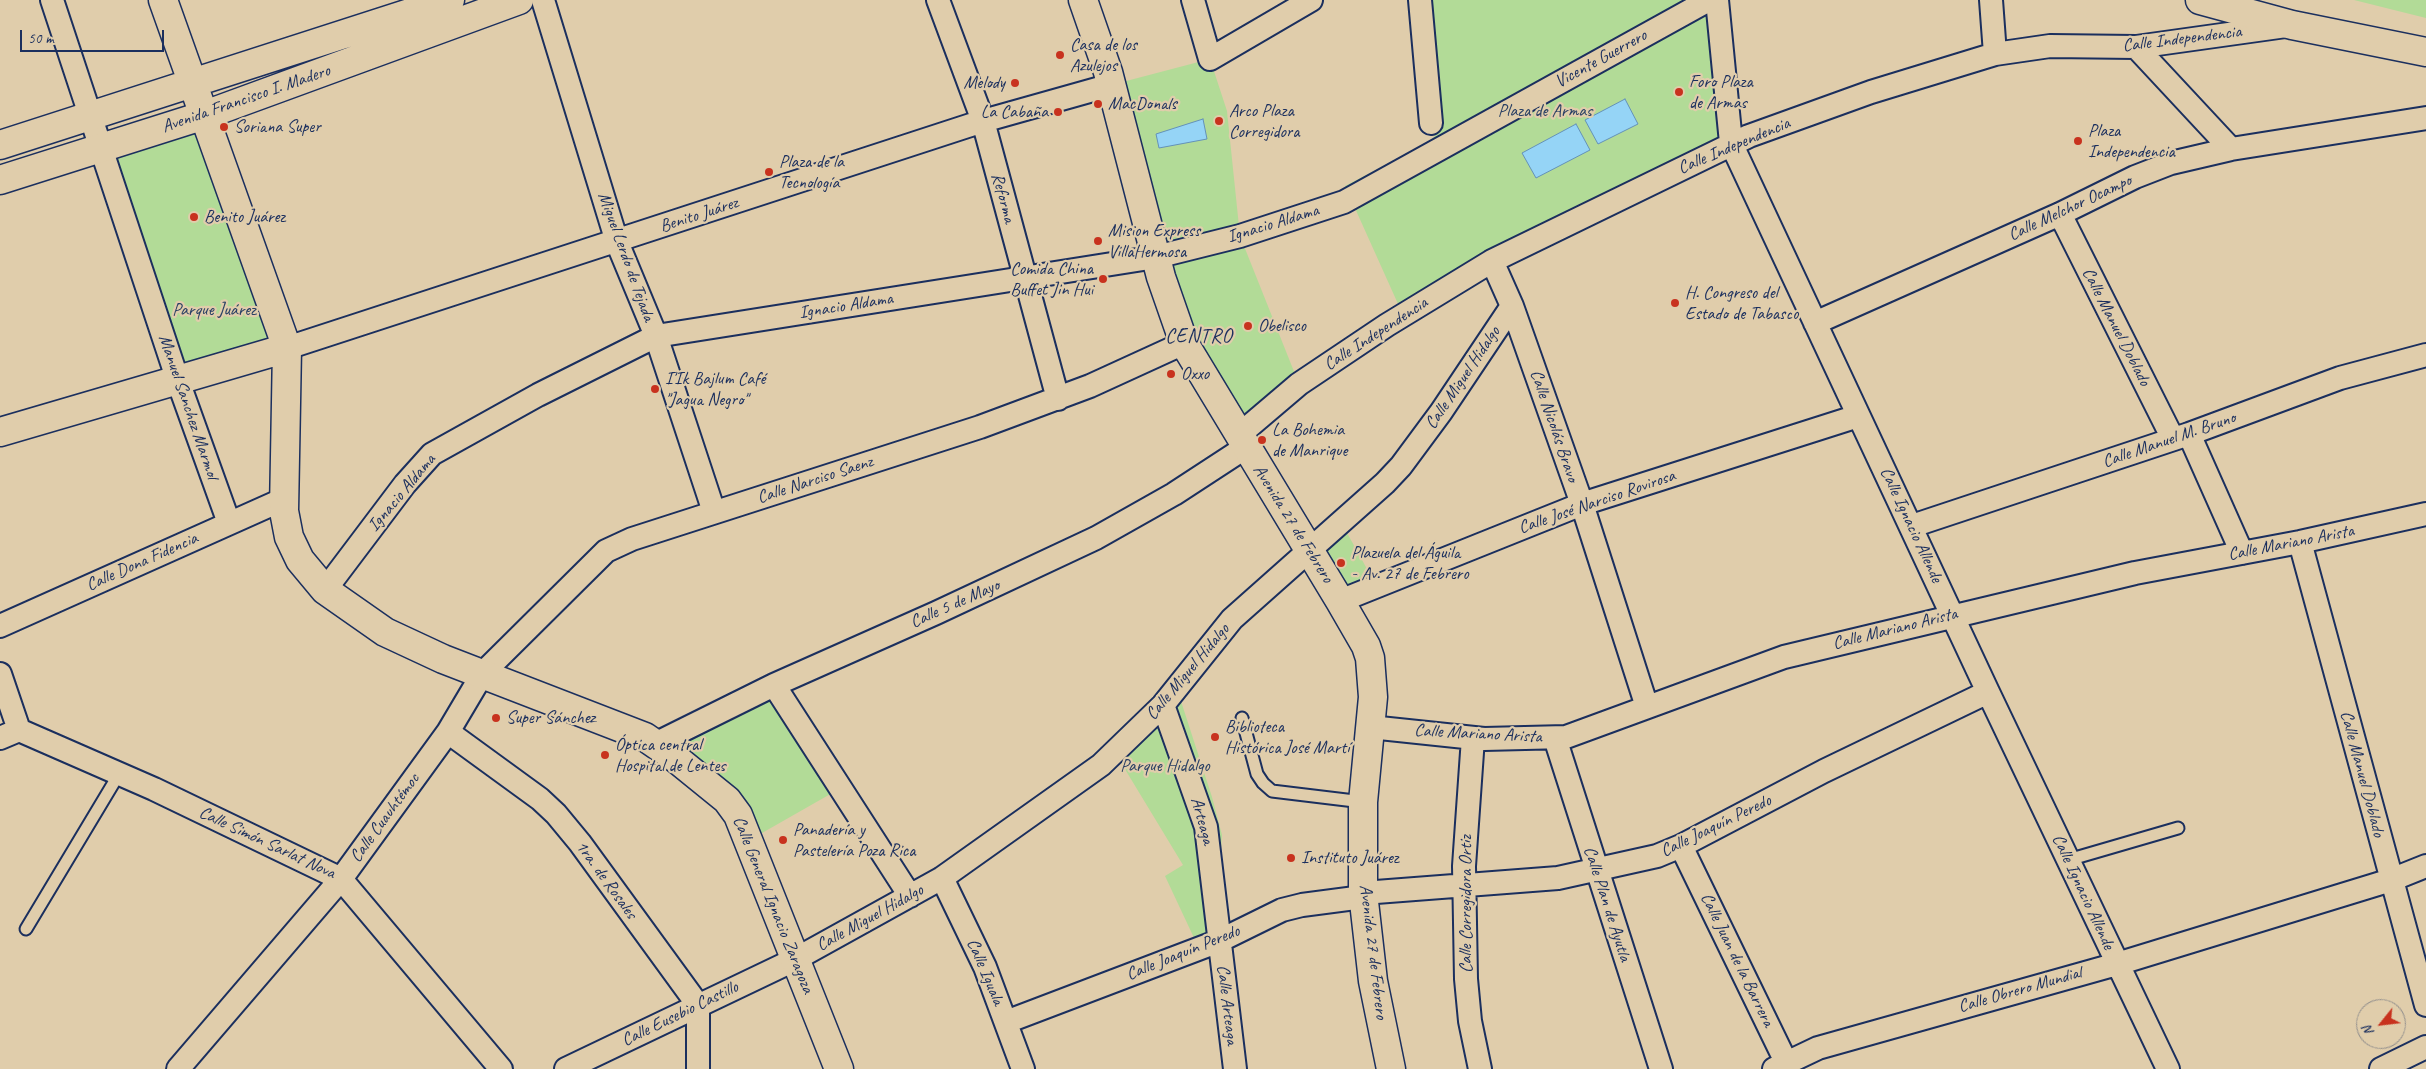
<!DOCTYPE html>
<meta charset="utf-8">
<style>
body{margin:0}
#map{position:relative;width:2426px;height:1069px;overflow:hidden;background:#e0cdab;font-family:Caveat,sans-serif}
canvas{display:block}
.north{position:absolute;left:2356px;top:999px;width:50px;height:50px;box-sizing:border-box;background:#e0cdab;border:1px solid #918e8c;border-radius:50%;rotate:241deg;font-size:14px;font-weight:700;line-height:20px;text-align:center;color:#1b2f5e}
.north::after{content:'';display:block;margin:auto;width:18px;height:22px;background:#c8321e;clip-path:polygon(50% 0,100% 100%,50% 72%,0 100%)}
.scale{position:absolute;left:20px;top:30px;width:144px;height:22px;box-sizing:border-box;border:2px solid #1b2f5e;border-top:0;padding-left:6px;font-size:15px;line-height:18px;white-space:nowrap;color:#1b2f5e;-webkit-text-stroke:4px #e0cdab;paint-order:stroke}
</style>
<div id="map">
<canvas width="2426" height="1069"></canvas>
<div class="north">N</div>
<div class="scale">50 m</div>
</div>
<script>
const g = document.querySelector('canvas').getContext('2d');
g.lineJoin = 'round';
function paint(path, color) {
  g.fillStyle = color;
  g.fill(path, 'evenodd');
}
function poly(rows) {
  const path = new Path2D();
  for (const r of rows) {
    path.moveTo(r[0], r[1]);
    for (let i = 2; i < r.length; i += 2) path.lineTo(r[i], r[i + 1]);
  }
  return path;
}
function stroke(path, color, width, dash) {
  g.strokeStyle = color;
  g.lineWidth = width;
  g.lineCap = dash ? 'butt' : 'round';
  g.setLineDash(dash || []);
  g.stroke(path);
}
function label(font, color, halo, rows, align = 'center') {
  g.font = font + ' Caveat,sans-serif';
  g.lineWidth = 4.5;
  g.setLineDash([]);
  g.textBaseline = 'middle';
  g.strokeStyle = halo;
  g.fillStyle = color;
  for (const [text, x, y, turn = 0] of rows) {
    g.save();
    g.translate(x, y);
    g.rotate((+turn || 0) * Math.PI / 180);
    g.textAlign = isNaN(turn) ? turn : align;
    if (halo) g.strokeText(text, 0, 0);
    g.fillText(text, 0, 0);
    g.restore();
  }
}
const green = poly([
 [1420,0,1717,0,1731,143,1403,315,1345,186,1424,145,1435,136,1431,123],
 [2354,0,2426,0,2426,18],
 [1210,59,1227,111,1240,236,1299,384,1239,435,1212,393,1111,85],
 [205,115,287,348,178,381,101,148],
 [1341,522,1377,587,1340,601,1309,550],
 [774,685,841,788,748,841,655,744],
 [1179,695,1212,797,1222,835,1216,926,1195,940,1165,876,1183,865,1120,761]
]);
const water = poly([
 [1625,99,1638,124,1598,144,1585,120,1625,99],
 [1203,119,1207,139,1159,148,1156,134,1203,119],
 [1576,124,1590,150,1536,178,1522,153,1576,124]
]);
const lane = poly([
 [1242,718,1257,774,1263,783,1272,791,1363,802],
 [2068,860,2178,828],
 [26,929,119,774]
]);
const street = poly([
 [52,0,178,381,229,523],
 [543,0,617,242,656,336,714,512],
 [938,0,983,121,1058,399],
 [1193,0,1210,59,1311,0],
 [1420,0,1431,123],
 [1717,0,1731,143,1988,692,2168,1069],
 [1991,0,1995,54],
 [2136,47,2231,149],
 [2060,214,2173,439],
 [1492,261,1512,306,1582,504,1647,707],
 [1815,323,2060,214,2135,177,2171,163,2231,149,2426,118],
 [287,348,983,121,1111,85],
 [2189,434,2242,553],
 [1239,435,1299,384,1387,325,1492,261,1749,136,1871,92,1995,54,2050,46,2136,47,2286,26],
 [1912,526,2189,434,2340,378,2426,355],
 [2300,542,2426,1005],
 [325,590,405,484,432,454,538,395,656,336,1156,257,1240,236,1344,202,1709,0],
 [1340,601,1582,504,1858,416],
 [0,626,284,499],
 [0,674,19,730,154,789,341,879,501,1069],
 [774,685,910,896],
 [1163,705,1206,827,1235,1069],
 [1370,727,1484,739,1566,737,1784,657,2135,573,2300,542,2426,514],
 [448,732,540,799,556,814,580,843,698,1005,698,1069],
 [0,738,19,730],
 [1473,738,1464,866,1466,979,1470,1021,1480,1069],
 [1555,738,1661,1069],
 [655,744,774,685,936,613,1096,538,1174,494,1246,447],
 [1681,846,1786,1062],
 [942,878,985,967,1023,1069],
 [1363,893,1558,878,1657,856,1681,846,1824,771,1988,692],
 [1006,1022,1219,941,1282,910,1302,905,1363,897],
 [178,1069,341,879,448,732,483,673,606,551,632,539,980,427,1090,386,1184,343],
 [566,1069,794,960,942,878,1101,765,1163,705,1232,619,1385,483,1401,466,1441,412,1512,306],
 [1774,1069,1818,1048,2117,964,2391,880,2426,866],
 [2381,1069,2426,1047]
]);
const secondary = poly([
 [163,0,287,348,284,511,289,537,300,560,325,590,385,632,443,659,645,737,674,757,727,800,738,815,839,1069],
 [1083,0,1108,72,1161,277,1184,343,1340,601,1366,646,1370,658,1373,697,1363,802,1363,893,1373,981,1391,1069],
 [2200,0,2292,25,2426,52],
 [0,145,450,0],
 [0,180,205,115,519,0],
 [0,432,287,348]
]);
const markers = [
 [1060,55,5,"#c8321e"],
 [1015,83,5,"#c8321e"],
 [1679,92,5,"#c8321e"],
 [1098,104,5,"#c8321e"],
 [1058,112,5,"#c8321e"],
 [1219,121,5,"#c8321e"],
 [224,127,5,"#c8321e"],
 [2078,141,5,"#c8321e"],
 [769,172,5,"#c8321e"],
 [194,217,5,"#c8321e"],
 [1098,241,5,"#c8321e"],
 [1103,279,5,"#c8321e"],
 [1675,303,5,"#c8321e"],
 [1248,326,5,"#c8321e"],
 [1171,374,5,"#c8321e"],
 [655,389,5,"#c8321e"],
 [1262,440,5,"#c8321e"],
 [1341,563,5,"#c8321e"],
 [496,718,5,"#c8321e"],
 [1215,737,5,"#c8321e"],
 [605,755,5,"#c8321e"],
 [783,840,5,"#c8321e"],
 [1291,858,5,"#c8321e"]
];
const streetNames = [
 ["Calle Independencia",2182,39,-7],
 ["Vicente Guerrero",1601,59,-29],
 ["Avenida Francisco I. Madero",246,99,-19],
 ["Calle Independencia",1734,146,-23],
 ["Reforma",1003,198,75],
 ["Calle Melchor Ocampo",2070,208,-25],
 ["Benito Juárez",699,215,-18],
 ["Ignacio Aldama",1273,224,-17],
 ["Miguel Lerdo de Tejada",626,257,70],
 ["Ignacio Aldama",846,306,-9],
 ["Calle Manuel Doblado",2116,327,63],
 ["Calle Independencia",1376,334,-33],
 ["Calle Miguel Hidalgo",1463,378,-56],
 ["Manuel Sanchez Marmol",188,407,71],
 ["Calle Nicolás Bravo",1554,426,71],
 ["Calle Manuel M. Bruno",2169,440,-19],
 ["Calle Narciso Saenz",815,480,-18],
 ["Ignacio Aldama",402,493,-50],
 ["Calle José Narciso Rovirosa",1597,502,-19],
 ["Avenida 27 de Febrero",1293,524,58],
 ["Calle Ignacio Allende",1911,525,65],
 ["Calle Mariano Arista",2291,543,-11],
 ["Calle Dona Fidencia",142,562,-24],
 ["Calle 5 de Mayo",955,604,-24],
 ["Calle Mariano Arista",1895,629,-14],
 ["Calle Miguel Hidalgo",1188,672,-50],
 ["Calle Mariano Arista",1478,734,3],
 ["Calle Manuel Doblado",2362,774,75],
 ["Calle Cuauhtémoc",385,818,-54],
 ["Arteaga",1202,821,75],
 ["Calle Joaquín Peredo",1716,826,-26],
 ["Calle Simón Sarlat Nova",267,843,25],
 ["1ra. de Rosales",606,880,54],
 ["Calle Ignacio Allende",2083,892,65],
 ["Calle Corregidora Ortiz",1466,904,-90],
 ["Calle Plan de Ayutla",1607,904,72],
 ["Calle General Ignacio Zaragoza",773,905,68],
 ["Calle Miguel Hidalgo",870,918,-29],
 ["Avenida 27 de Febrero",1373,952,83],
 ["Calle Joaquín Peredo",1183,953,-22],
 ["Calle Juan de la Barrera",1737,960,64],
 ["Calle Iguala",985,972,67],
 ["Calle Obrero Mundial",2020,990,-16],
 ["Calle Arteaga",1227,1005,83],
 ["Calle Eusebio Castillo",680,1014,-26]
];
const poiNames = [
 ["Casa de los",1070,45],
 ["Azulejos",1070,66],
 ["Foro Plaza",1689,82],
 ["de Armas",1689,103],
 ["Melody",1005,83,"right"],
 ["MacDonals",1108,104],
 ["Arco Plaza",1229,111],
 ["Corregidora",1229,132],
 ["La Cabaña",1048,112,"right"],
 ["Soriana Super",234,127],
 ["Plaza",2088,131],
 ["Independencia",2088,152],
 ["Plaza de la",779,162],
 ["Tecnología",779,183],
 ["Benito Juárez",204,217],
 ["Mision Express",1108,231],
 ["VillaHermosa",1108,252],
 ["Comida China",1093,269,"right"],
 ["Buffet Jin Hui",1093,290,"right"],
 ["H. Congreso del",1685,293],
 ["Estado de Tabasco",1685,314],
 ["Obelisco",1258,326],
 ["Oxxo",1181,374],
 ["I'Ik Bajlum Café",665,379],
 ["\"Jagua Negro\"",665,400],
 ["La Bohemia",1272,430],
 ["de Manrique",1272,451],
 ["Plazuela del Águila",1351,553],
 ["- Av. 27 de Febrero",1351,574],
 ["Super Sánchez",506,718],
 ["Biblioteca",1225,727],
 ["Histórica José Martí",1225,748],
 ["Óptica central",615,745],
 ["Hospital de Lentes",615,766],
 ["Panadería y",793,830],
 ["Pastelería Poza Rica",793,851],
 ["Instituto Juárez",1301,858]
];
const parkNames = [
 ["Plaza de Armas",1545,111],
 ["Parque Juárez",214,310],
 ["Parque Hidalgo",1165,766]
];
const quarterNames = [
 ["CENTRO",1199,337]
];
paint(green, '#b2db97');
paint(water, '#95d4f6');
stroke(water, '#6492b9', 1);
stroke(lane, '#1b2f5e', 15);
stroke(street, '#1b2f5e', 26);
stroke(secondary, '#1b2f5e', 31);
stroke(lane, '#e0cdab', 11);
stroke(street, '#e0cdab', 22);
stroke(secondary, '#e0cdab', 28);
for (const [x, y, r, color] of markers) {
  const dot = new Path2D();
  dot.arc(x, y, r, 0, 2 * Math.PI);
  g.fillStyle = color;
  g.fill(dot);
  stroke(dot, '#e0cdab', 2);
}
label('18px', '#1b2f5e', '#e0cdab', streetNames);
label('18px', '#1b2f5e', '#e0cdab', poiNames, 'left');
label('18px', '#2a4064', '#e0cdab', parkNames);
g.letterSpacing = '1px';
label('20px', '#1b2f5e', '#e0cdab', quarterNames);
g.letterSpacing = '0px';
</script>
